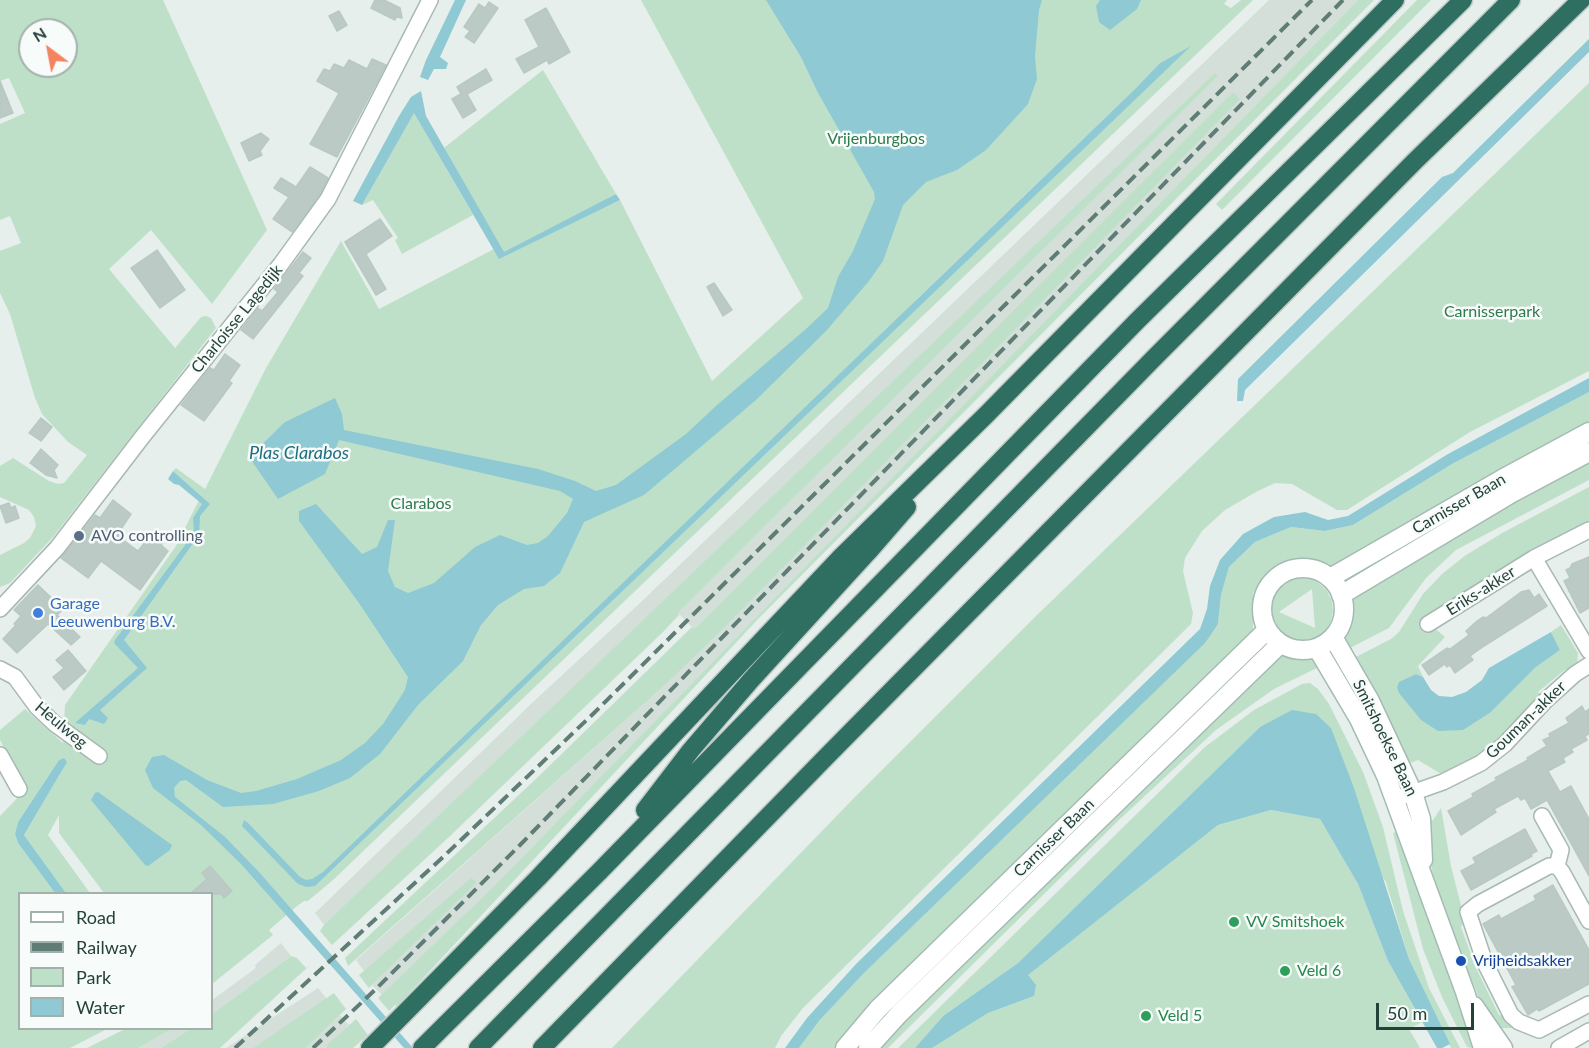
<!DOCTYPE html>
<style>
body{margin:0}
#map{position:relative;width:1589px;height:1048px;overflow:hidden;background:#e6efeb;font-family:Lato,sans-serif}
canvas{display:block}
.legend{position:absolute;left:18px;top:892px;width:195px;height:138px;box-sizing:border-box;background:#f7fbf9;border:2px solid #a3b1ad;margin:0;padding:8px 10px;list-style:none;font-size:18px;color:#24423a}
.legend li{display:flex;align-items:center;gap:12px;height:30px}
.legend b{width:30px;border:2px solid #a3b1ad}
.north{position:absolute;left:18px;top:18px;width:60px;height:60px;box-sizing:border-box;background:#f7fbf9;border:2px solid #a3b1ad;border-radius:50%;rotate:328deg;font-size:16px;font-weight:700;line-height:24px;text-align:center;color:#24423a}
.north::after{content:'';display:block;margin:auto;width:21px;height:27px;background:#f4845f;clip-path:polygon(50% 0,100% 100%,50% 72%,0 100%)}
.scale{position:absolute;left:1376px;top:1003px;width:98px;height:27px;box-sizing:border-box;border:3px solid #24423a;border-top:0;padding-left:8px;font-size:18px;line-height:21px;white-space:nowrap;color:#24423a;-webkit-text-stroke:4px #f7fbf9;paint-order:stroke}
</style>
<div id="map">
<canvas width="1589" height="1048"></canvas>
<ul class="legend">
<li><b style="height:8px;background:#fff"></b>Road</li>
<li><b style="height:8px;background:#5f7d75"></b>Railway</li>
<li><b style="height:16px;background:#bfe0c8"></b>Park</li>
<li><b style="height:16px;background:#8ec9d4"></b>Water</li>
</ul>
<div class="north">N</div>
<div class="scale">50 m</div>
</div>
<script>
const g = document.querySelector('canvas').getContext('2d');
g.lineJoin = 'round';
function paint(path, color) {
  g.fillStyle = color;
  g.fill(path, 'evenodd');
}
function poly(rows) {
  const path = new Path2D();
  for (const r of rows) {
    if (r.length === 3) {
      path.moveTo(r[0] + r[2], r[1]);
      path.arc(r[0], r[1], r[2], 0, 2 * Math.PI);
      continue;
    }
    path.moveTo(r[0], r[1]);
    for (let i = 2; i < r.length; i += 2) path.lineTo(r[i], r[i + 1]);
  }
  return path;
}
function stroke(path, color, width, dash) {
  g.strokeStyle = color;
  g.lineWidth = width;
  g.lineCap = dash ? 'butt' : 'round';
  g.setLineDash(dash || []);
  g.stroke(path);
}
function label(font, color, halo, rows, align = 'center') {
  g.font = font + ' Lato,sans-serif';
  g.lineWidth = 5;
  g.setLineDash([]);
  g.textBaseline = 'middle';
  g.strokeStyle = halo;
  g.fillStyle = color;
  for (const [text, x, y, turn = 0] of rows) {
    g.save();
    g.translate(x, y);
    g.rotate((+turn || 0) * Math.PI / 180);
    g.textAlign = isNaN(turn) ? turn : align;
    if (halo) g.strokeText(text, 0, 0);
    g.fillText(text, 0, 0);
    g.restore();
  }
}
const built = poly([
 [1269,0,1358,0,497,883,382,995,372,985,472,886,364,971,356,960,664,686,849,500,1239,99,1233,93,694,629,678,613,1217,77,1215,74,525,733,325,925,325,926,315,913,533,702,640,603],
 [281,943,291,956,212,1014,212,1000,256,968,255,965],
 [318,988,327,999,263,1042,253,1048,226,1048],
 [340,1015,349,1025,329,1044,330,1045,326,1048,306,1048],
 [172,1029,190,1029,161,1048,138,1048]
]);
const green = poly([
 [0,0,163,0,267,230,212,304,151,230,109,269,175,348,201,317,206,316,211,318,216,328,53,537,10,583,0,587,0,555,24,543,30,538,36,526,34,517,29,510,0,497,0,466,13,458,49,481,59,484,64,483,87,455,68,442,42,414,35,398,10,314,0,293,0,251,21,243,10,216,0,220,0,124,25,113,9,78,0,81],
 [30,30,66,30,66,66,30,66],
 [641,0,1227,0,1224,4,1231,8,1241,0,1253,0,333,880,308,901,304,901,297,906,269,930,273,935,212,984,212,894,104,893,59,833,59,815,48,835,90,893,66,893,24,835,62,770,62,759,59,760,18,822,15,834,18,843,55,893,20,894,20,1028,107,1029,70,1048,0,1048,0,816,26,789,0,740,0,730,25,709,63,743,65,705,176,546,201,496,173,471,176,468,205,489,266,368,341,241,379,309,494,249,440,151,543,70,616,194,608,198,612,204,620,200,712,381,803,298],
 [1188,48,563,648,754,460,753,457,755,459,856,364,920,296,1134,90,1160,63],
 [1358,0,1374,0,758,619,397,1006,395,1005,389,1011,378,998,497,883],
 [1417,0,1431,0,1222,210,1216,204],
 [1215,73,1218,76,678,613,679,615,663,632,449,837,332,945,320,931,324,925],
 [1589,83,1589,371,1470,432,1347,510,1337,510,1292,484,1275,483,1256,492,1225,510,1202,531,1185,558,1183,571,1193,613,1191,624,803,1008,781,1036,775,1048,612,1048,852,800,1037,615],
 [1233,92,1240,99,726,626,664,686,348,966,345,958,539,776,692,627,694,629],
 [414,112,473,215,402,254,395,240,398,238,373,200,362,205],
 [1589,392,1589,429,1335,568,1318,561,1299,559,1277,565,1264,576,1253,593,1253,630,1245,644,839,1048,799,1048,819,1021,864,973,1218,624,1221,595,1229,567,1255,542,1291,527,1325,531,1353,525,1452,464],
 [1589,460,1589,480,1456,550,1426,578,1389,628,1346,650,1343,645,1344,632,1348,624,1349,606,1358,592,1369,583],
 [1589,487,1589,525,1433,627,1445,637,1418,666,1423,677,1416,674,1400,682,1397,687,1491,712,1536,667,1560,650,1551,632,1561,625,1578,653,1577,666,1569,672,1566,669,1538,692,1542,697,1497,748,1446,777,1418,760,1405,765,1352,659,1391,639,1399,632,1423,594,1442,574,1466,555,1504,532],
 [1301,578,1311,579,1320,584,1327,591,1332,601,1333,611,1331,621,1326,630,1318,637,1298,641,1288,637,1279,631,1274,623,1271,613,1271,603,1275,593,1282,585,1291,580],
 [1312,589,1315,628,1279,612],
 [1278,655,1310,659,1318,663,1321,666,1274,689,1216,730,1120,819,888,1048,873,1048],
 [1310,683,1318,689,1329,704,1363,772,1383,827,1403,911,1429,988,1460,1048,1451,1048,1409,959,1386,882,1260,727,1018,963,943,1016,915,1048,898,1048,1205,747,1254,710,1302,684],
 [1441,808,1451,866,1465,921,1461,927,1476,968,1499,1015,1506,1017,1514,1028,1501,1028,1480,1004,1476,990,1444,919,1432,871,1426,822,1433,820],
 [1271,810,1320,819,1358,884,1388,961,1422,1022,1409,1029,1420,1048,932,1048,988,1013,1034,996,1027,975,1218,825],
 [1401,830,1415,865,1444,963,1472,1026,1476,1046,1472,1048,1467,1047,1442,997,1423,949,1393,833],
 [471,878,476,881,473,886,369,988,359,975],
 [291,956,297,958,306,968,310,965,220,1048,161,1048,190,1029,212,1028,212,1014],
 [334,993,346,1009,306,1048,253,1048],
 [356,1019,368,1035,353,1048,326,1048,328,1044],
 [125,1029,172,1029,138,1048,87,1048]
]);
const water = poly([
 [455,0,466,0,440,57,448,63,446,69,434,69,428,80,420,77,426,60],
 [766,0,1042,0,1039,10,1035,56,1037,79,1028,104,986,150,957,170,926,182,903,205,883,261,869,281,826,331,756,400,644,495,584,522,560,573,544,586,524,589,498,605,481,625,463,661,418,705,380,754,350,778,319,791,273,804,223,807,186,780,180,781,174,788,175,797,225,837,259,872,413,1048,404,1048,241,864,201,825,153,788,145,770,152,757,164,755,207,780,241,793,256,791,297,779,341,760,365,743,383,724,405,690,408,677,359,603,299,521,299,511,316,504,362,554,377,547,388,520,395,520,388,571,395,587,408,593,434,583,475,547,500,535,527,545,538,543,548,536,567,513,573,499,560,491,339,440,325,474,278,499,249,457,285,422,335,398,342,414,344,430,538,469,575,481,596,491,616,485,686,434,717,405,806,329,828,308,838,277,853,251,875,199,874,192,817,91,801,57],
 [1100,0,1141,0,1137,9,1110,30,1099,22,1096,6],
 [1589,39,1589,52,1245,390,1243,401,1237,401,1238,379,1442,177,1453,173],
 [1191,46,315,886,307,887,298,884,242,826,244,820,248,823,300,877,306,880,312,879,323,872,1134,90,1160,63],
 [421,91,426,116,504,252,616,194,620,200,499,259,414,113,362,205,353,201,399,116,411,97],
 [1589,378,1589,392,1452,464,1353,525,1325,531,1291,527,1255,542,1229,567,1221,595,1218,624,1205,643,864,973,819,1021,799,1048,785,1048,807,1018,857,963,1200,629,1207,609,1210,586,1220,560,1243,534,1274,517,1305,512,1328,520,1348,516,1448,454],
 [173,471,210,504,200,516,199,535,124,640,147,668,100,710,108,718,104,724,89,719,85,725,75,723,138,668,114,643,115,640,194,533,193,518,202,504,179,485,174,484,168,479],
 [1551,632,1560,650,1536,667,1491,712,1463,730,1438,731,1421,720,1399,693,1397,687,1399,682,1416,674,1423,677,1431,690,1439,696,1452,697,1466,692,1482,680,1489,668],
 [1292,710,1316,714,1331,728,1354,788,1409,959,1450,1044,1442,1048,1437,1048,1388,961,1358,884,1320,819,1271,810,1218,825,1028,975,1036,985,1034,996,988,1013,932,1048,915,1048,943,1016,1018,963,1260,727],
 [64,758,67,762,24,835,66,893,55,893,18,843,15,834,18,822,59,760],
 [98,792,172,845,170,850,148,866,145,865,91,800,95,793]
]);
const building = poly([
 [375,0,384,0,400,8,402,18,396,17,395,20,371,8,375,0],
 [489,2,498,8,474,43,465,37,470,31,464,27,479,4,485,8,489,2],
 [546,8,570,52,549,64,547,60,524,73,516,59,539,47,525,20,546,8],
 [339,11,347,25,337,31,329,16,339,11],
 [372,59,386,65,337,157,310,144,339,93,317,81,324,69,330,71,334,64,344,68,349,60,367,69,372,59],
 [486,69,492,80,467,94,476,110,463,118,452,99,461,94,457,87,486,69],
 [0,81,13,113,0,118,0,81],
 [261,133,269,139,260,151,262,155,249,161,241,143,261,133],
 [310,167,328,178,320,194,292,232,273,219,289,197,274,188,281,178,296,187,310,167],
 [380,219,392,236,366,254,386,289,376,295,345,242,380,219],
 [157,250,185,290,160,308,131,268,157,250],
 [303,252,311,258,299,273,303,276,253,339,241,330,258,308,262,311,278,292,274,289,303,252],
 [714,283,732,310,723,316,707,287,714,283],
 [225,354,240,365,229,381,232,383,204,421,181,405,210,368,214,370,225,354],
 [41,418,52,427,41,441,29,433,41,418],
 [41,449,58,465,54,470,57,478,46,475,30,463,41,449],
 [113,500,131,514,119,532,121,533,119,537,138,551,155,530,166,539,161,545,168,551,140,590,101,561,88,578,61,558,95,515,100,518,113,500],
 [9,503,11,508,15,506,19,518,6,523,0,506,9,503],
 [1589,557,1589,608,1580,613,1564,581,1570,578,1566,570,1570,568,1572,564,1589,557],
 [38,585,63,609,57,615,80,637,71,645,48,624,17,653,3,639,16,625,14,624,21,616,14,610,38,585],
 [1529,590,1534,598,1539,594,1547,606,1484,646,1470,656,1473,660,1455,673,1450,665,1447,667,1445,664,1429,675,1422,665,1447,648,1450,649,1469,635,1466,631,1477,621,1483,617,1486,618,1521,592,1529,590],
 [68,650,86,671,64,690,53,677,64,668,56,660,68,650],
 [1582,706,1585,712,1589,709,1589,734,1585,736,1587,740,1571,749,1573,752,1563,758,1565,762,1548,771,1560,792,1571,786,1589,819,1589,876,1547,800,1531,809,1525,798,1521,800,1518,796,1494,809,1496,812,1461,835,1448,811,1473,797,1472,794,1497,780,1495,778,1528,760,1527,758,1547,746,1543,740,1550,737,1549,734,1569,723,1566,718,1582,706],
 [1525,829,1537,851,1531,854,1532,856,1471,890,1461,871,1476,863,1473,858,1525,829],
 [210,866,232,891,224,898,221,894,190,894,207,879,202,873,210,866],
 [1553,885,1589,950,1589,984,1539,1011,1537,1009,1528,1015,1512,987,1516,985,1483,924,1499,915,1501,919,1536,900,1534,896,1553,885]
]);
const street = poly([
 [1534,558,1589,530],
 [0,609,57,548,143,436,281,264,328,199,430,0],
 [1428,624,1534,558,1589,651],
 [0,669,15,677,37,707,55,724,99,756],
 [0,755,19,789],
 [1395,799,1443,782,1481,763,1505,744,1545,701,1575,674,1589,665],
 [1542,816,1561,850,1557,866],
 [1589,921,1562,872,1557,866,1549,866,1478,904,1468,912,1485,963,1511,1015,1519,1022,1539,1030,1589,1004],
 [1559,1048,1589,1031]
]);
const secondary = poly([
 [1303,609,41],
 [1330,578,1502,479,1589,432],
 [1341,595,1512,493,1589,452],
 [1333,637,1370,701,1413,793,1421,819,1423,860],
 [1317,648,1359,719,1386,776,1465,992,1483,1048],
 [1474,1006,1503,1048],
 [845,1048,878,1009,1267,630],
 [868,1048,899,1014,1280,644]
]);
const highway = poly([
 [645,810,691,750,751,680,868,552,907,507],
 [370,1048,538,878,841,557,986,415,1395,0],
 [422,1048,599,872,1137,321,1463,0],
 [478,1048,1156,356,1511,0],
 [542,1048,827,756,1415,161,1581,0]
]);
const rail = poly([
 [235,1048,442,858,594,713,1312,0],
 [313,1048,376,989,520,845,1343,0]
]);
const markers = [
 [79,536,6,"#5c6f8a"],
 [38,613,6,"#3f7fe0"],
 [1234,922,6,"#2e9e5b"],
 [1461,961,6,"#1a4fb4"],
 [1285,971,6,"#2e9e5b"],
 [1146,1016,6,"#2e9e5b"]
];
const parkNames = [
 ["Vrijenburgbos",876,139],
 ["Carnisserpark",1492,312],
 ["Clarabos",421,504]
];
const streetNames = [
 ["Charloisse Lagedijk",237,319,-51],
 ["Carnisser Baan",1459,504,-30],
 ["Eriks-akker",1481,591,-32],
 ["Gouman-akker",1526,720,-44],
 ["Heulweg",61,725,40],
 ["Smitshoekse Baan",1385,738,64],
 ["Carnisser Baan",1054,838,-44]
];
const serviceNames = [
 ["AVO controlling",91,536]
];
const shopNames = [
 ["Garage",50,604],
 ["Leeuwenburg B.V.",50,622]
];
const leisureNames = [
 ["VV Smitshoek",1246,922],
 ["Veld 6",1297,971],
 ["Veld 5",1158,1016]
];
const transitNames = [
 ["Vrijheidsakker",1473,961]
];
const waterNames = [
 ["Plas Clarabos",299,453]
];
paint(built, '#d4dfda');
paint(green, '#bfe0c8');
paint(water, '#8ec9d4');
paint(building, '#bbcac4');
stroke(building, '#b8c9c2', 1.5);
stroke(street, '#a8b8b2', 18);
stroke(secondary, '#a4bbb3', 21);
stroke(highway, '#c2cac8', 21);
stroke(street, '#fff', 15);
stroke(secondary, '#fff', 18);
stroke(highway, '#2f6f62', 18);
stroke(rail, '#5f7d75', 4, [12, 6]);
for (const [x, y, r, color] of markers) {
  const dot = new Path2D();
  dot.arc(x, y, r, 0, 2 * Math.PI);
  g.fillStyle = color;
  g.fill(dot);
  stroke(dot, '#f7fbf9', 2);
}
label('16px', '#2d7a4b', '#f7fbf9', parkNames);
label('16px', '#24423a', '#f7fbf9', streetNames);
label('16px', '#4e5e75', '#f7fbf9', serviceNames, 'left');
label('16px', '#366cbe', '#f7fbf9', shopNames, 'left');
label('16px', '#27864d', '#f7fbf9', leisureNames, 'left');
label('16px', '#164399', '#f7fbf9', transitNames, 'left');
label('italic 18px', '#1c6f80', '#f7fbf9', waterNames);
</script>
